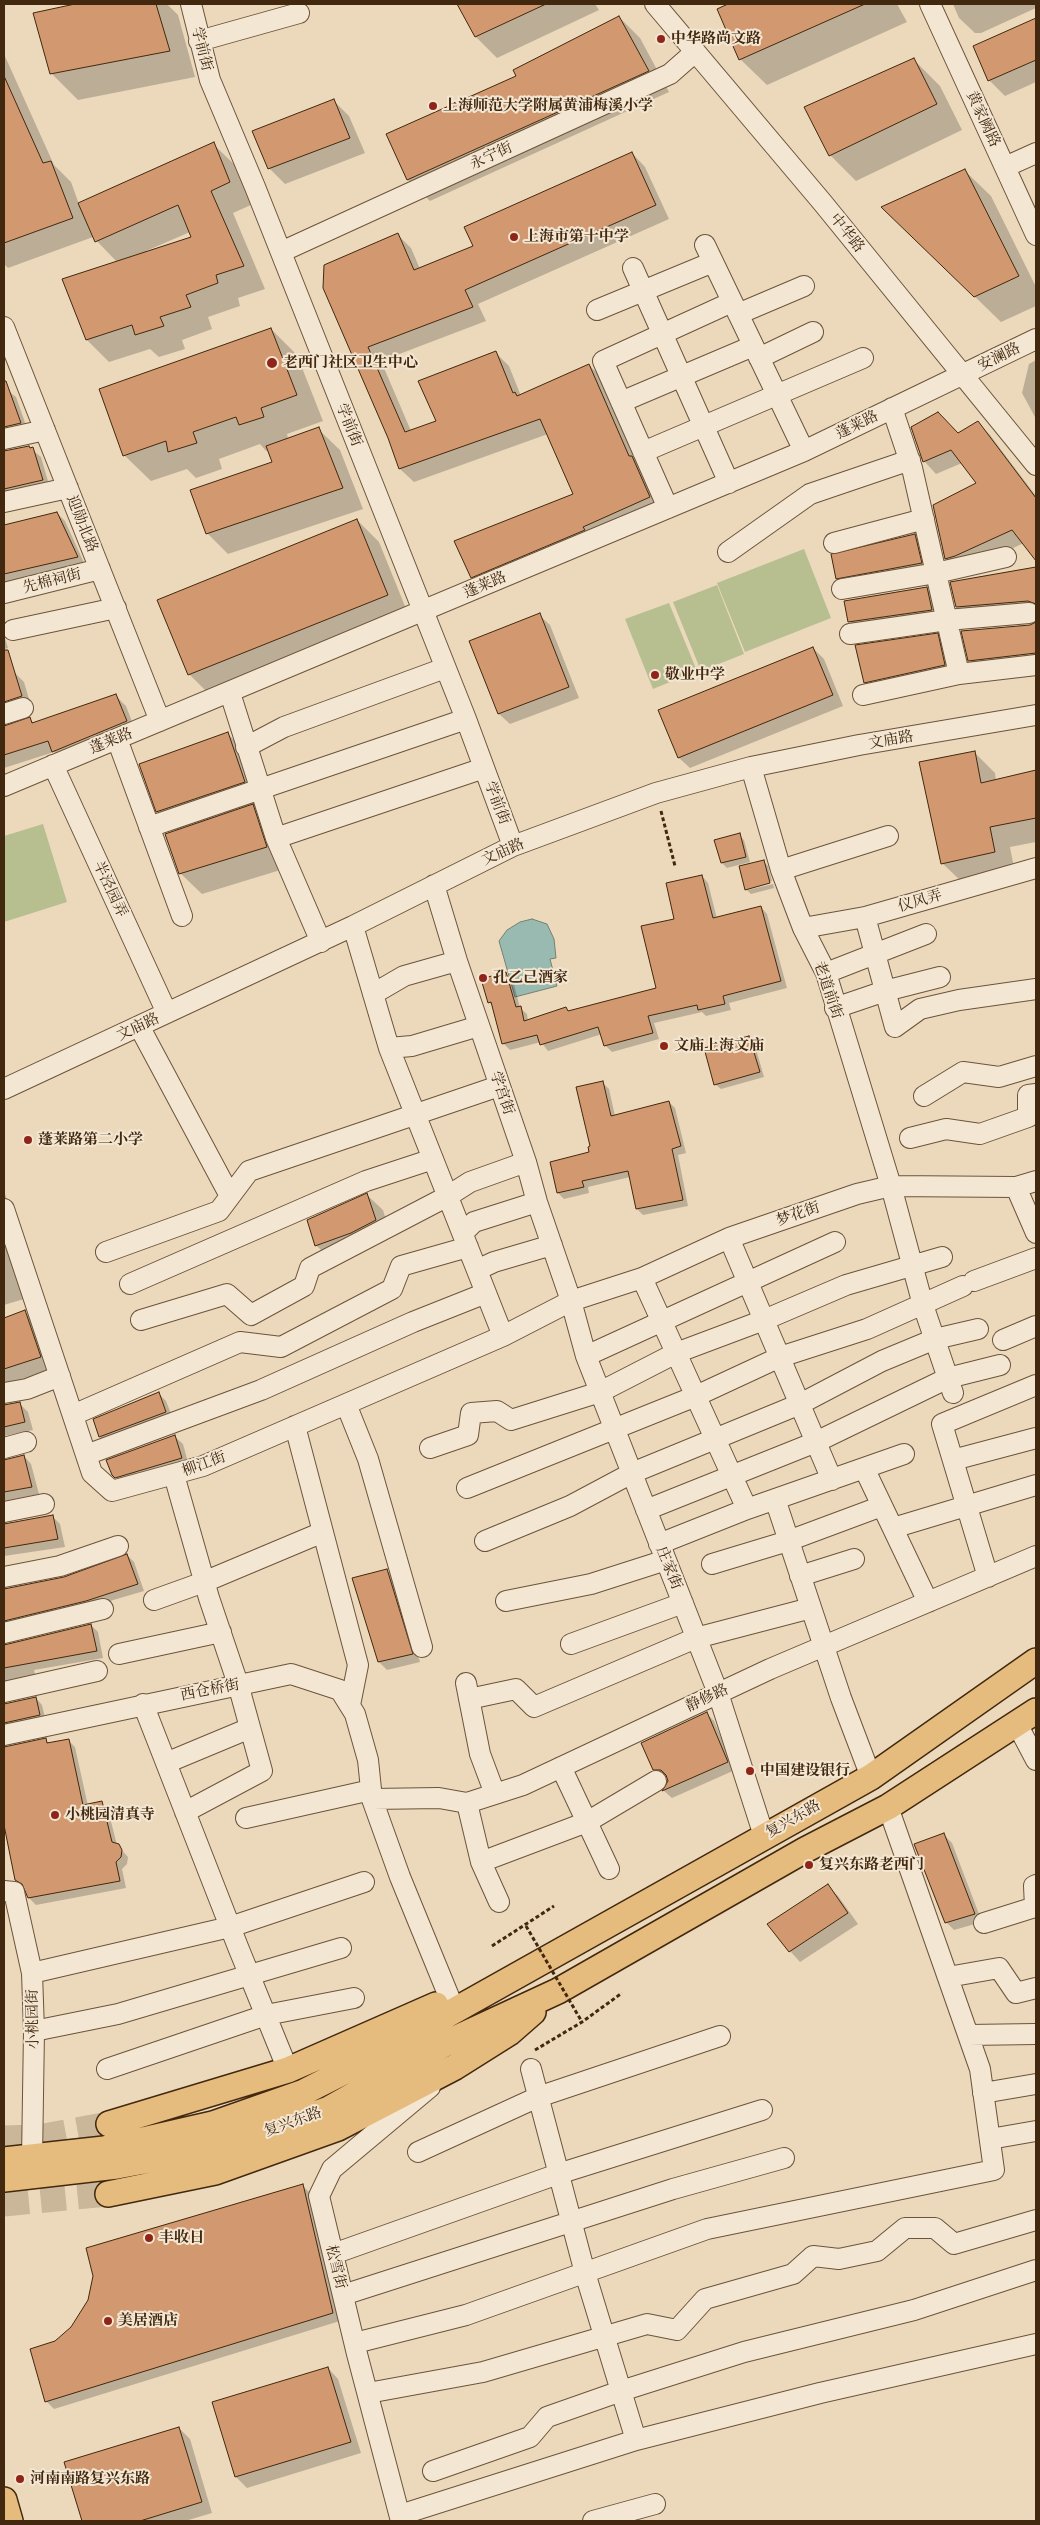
<!DOCTYPE html>
<meta charset="utf-8">
<style>
body{margin:0}
#map{position:relative;width:1040px;height:2525px;overflow:hidden;background:#ecd9bc;font-family:"Libre Caslon Text",serif}
canvas{display:block}
.frame{position:absolute;inset:0;border:5px solid #41280e;pointer-events:none}
</style>
<div id="map">
<canvas width="1040" height="2525"></canvas>
<div class="frame"></div>
</div>
<script>
const g = document.querySelector('canvas').getContext('2d');
g.lineJoin = 'round';
function paint(path, color) {
  g.fillStyle = color;
  g.fill(path, 'evenodd');
}
function poly(rows) {
  const path = new Path2D();
  for (const r of rows) {
    path.moveTo(r[0], r[1]);
    for (let i = 2; i < r.length; i += 2) path.lineTo(r[i], r[i + 1]);
  }
  return path;
}
function stroke(path, color, width, dash) {
  g.strokeStyle = color;
  g.lineWidth = width;
  g.lineCap = dash ? 'butt' : 'round';
  g.setLineDash(dash || []);
  g.stroke(path);
}
function label(font, color, halo, rows, align = 'center') {
  g.font = font + ' "Libre Caslon Text","Noto Serif SC",serif';
  g.lineWidth = 4;
  g.setLineDash([]);
  g.textBaseline = 'middle';
  g.strokeStyle = halo;
  g.fillStyle = color;
  for (const [text, x, y, turn = 0] of rows) {
    g.save();
    g.translate(x, y);
    g.rotate((+turn || 0) * Math.PI / 180);
    g.textAlign = isNaN(turn) ? turn : align;
    if (halo) g.strokeText(text, 0, 0);
    g.fillText(text, 0, 0);
    g.restore();
  }
}
const green = poly([
 [804,549,831,618,745,652,717,583],
 [717,585,744,654,701,671,673,602],
 [669,603,697,671,653,689,625,619],
 [43,824,67,902,4,922,4,836]
]);
const water = poly([
 [532,919,547,924,554,939,556,958,550,959,557,986,515,997,499,941,507,930,520,922,532,919]
]);
const shadow = poly([
 [81,4,167,4,178,15,195,77,78,100,51,73,34,14],
 [459,4,595,4,599,10,497,58,476,37],
 [731,4,897,4,907,22,767,85,740,59,719,9],
 [953,4,1036,4,1036,8,981,33,975,33,959,18],
 [619,17,640,38,669,92,430,201,408,180,388,135,518,76],
 [1036,19,1036,82,1005,96,989,80,975,46],
 [4,54,54,165,71,182,79,204,213,144,236,166,251,205,233,213,265,289,238,298,240,306,208,317,212,329,182,340,185,349,159,357,150,349,109,362,87,340,64,280,117,262,93,237,8,268,4,264],
 [190,232,193,238,147,253,146,251],
 [914,60,940,86,962,130,856,181,830,155],
 [334,101,349,116,365,153,285,184,269,168],
 [632,153,645,167,669,219,478,304,486,321,381,361,411,431,437,421,496,353,509,366,521,396,589,365,603,379,663,511,486,591,472,577,575,495,548,434,414,482,400,469,389,437,324,288,397,234,411,248,420,269,474,247],
 [964,170,991,196,1036,287,1036,306,1001,322,909,233],
 [271,329,297,355,323,421,287,434,288,439,318,429,340,450,363,509,228,554,207,533,274,462,269,450,266,451,260,444,219,459,222,469,196,478,187,469,151,481,124,455],
 [1036,360,1036,419,1022,393,1029,364],
 [4,378,7,390,16,397,28,431,4,438],
 [977,422,990,435,1036,496,1036,559,1024,543,968,569,959,571,946,558,978,483,962,463,936,474,924,461],
 [29,447,41,457,50,488,4,498,4,451],
 [57,513,65,521,85,565,4,583,4,527],
 [357,520,379,542,409,616,211,696,189,674],
 [914,535,920,540,926,568,842,584,837,579],
 [1036,568,1036,614,970,619,957,607,952,583],
 [926,588,932,593,937,615,855,627,850,622],
 [539,615,550,625,579,698,510,724,499,714,470,642],
 [1036,622,1036,666,982,673,969,660],
 [4,635,8,648,4,649],
 [937,635,942,640,949,670,870,687,865,682],
 [813,648,824,659,843,706,690,768,679,758],
 [14,672,24,682,31,706,4,721,4,675],
 [116,696,126,706,136,732,63,761,54,752,4,768,4,726,30,719,34,723],
 [228,734,249,755,266,803,254,807,274,827,287,868,202,894,180,873,177,831,158,811],
 [974,752,995,773,996,781,1036,772,1036,842,1010,847,1015,873,963,883,942,863],
 [739,835,744,840,750,862,727,868,722,863,716,841],
 [763,861,768,866,772,881,748,888,748,890,773,884,774,888,751,894,746,889],
 [702,876,708,883,717,919,761,907,767,914,787,988,729,1003,731,1010,706,1016,702,1012,654,1023,659,1039,612,1052,605,1045,602,1034,548,1051,541,1042,510,1050,503,1043,494,1007,489,1002,506,974,513,980,520,1008,527,1014,528,1021,566,1009,570,1012,657,988,676,920],
 [749,1037,754,1042,764,1077,721,1089,715,1084],
 [602,1082,609,1089,615,1116,669,1102,675,1108,686,1153,678,1155,688,1206,643,1215,637,1209,630,1177,588,1187,589,1193,564,1199,558,1193,591,1153],
 [4,1191,9,1206,4,1208],
 [367,1195,383,1210,391,1236,332,1261,316,1245],
 [4,1236,34,1296,4,1305],
 [25,1312,38,1325,53,1370,4,1386,4,1319],
 [158,1393,166,1401,174,1421,108,1445,100,1437,95,1420],
 [20,1404,28,1412,33,1430,4,1436,4,1405],
 [174,1436,183,1444,189,1466,124,1485,116,1477],
 [24,1456,31,1464,39,1494,4,1501,4,1460],
 [52,1516,60,1524,65,1547,4,1556,4,1525],
 [127,1555,134,1562,144,1591,4,1632,4,1589,63,1579],
 [387,1570,395,1578,420,1662,387,1670,379,1662],
 [91,1625,98,1632,103,1658,34,1670,37,1681,4,1690,4,1645],
 [36,1698,42,1705,46,1722,4,1734,4,1704],
 [706,1713,714,1721,735,1770,672,1798,664,1791,669,1782,668,1778,662,1778,654,1769],
 [45,1740,50,1744,68,1740,75,1747,88,1806,101,1803,108,1810,117,1845,128,1857,127,1864,122,1869,126,1888,36,1905,29,1898,25,1888,16,1880,4,1818,4,1747],
 [943,1834,952,1843,982,1922,954,1930,946,1922],
 [827,1885,838,1896,858,1924,800,1962,790,1951],
 [302,2185,310,2193,340,2321,54,2409,46,2401,56,2342],
 [328,2368,338,2379,361,2453,247,2488,236,2477,214,2403],
 [179,2428,190,2439,212,2513,185,2521,83,2521,65,2463]
]);
const building = poly([
 [75,4,156,4,170,51,50,74,33,13,75,4],
 [457,4,546,4,475,37,457,4],
 [728,4,865,4,739,60,717,9,728,4],
 [619,16,649,71,407,180,386,134,516,76,513,70,619,16],
 [1036,18,1036,60,988,81,973,46,1036,18],
 [914,58,937,104,829,156,804,107,914,58],
 [4,76,43,163,51,161,73,218,4,243,4,76],
 [334,99,350,138,268,169,252,131,334,99],
 [214,142,230,182,211,191,244,266,216,275,218,283,186,295,191,307,160,317,164,326,135,335,132,325,86,340,62,279,191,237,178,205,95,242,78,203,214,142],
 [632,152,656,205,465,290,473,307,368,347,405,432,436,421,418,381,496,351,513,393,515,392,517,396,589,364,629,456,632,456,650,497,583,527,585,530,471,578,454,541,573,494,540,419,399,469,388,438,323,288,324,265,398,233,414,270,473,246,464,227,632,152],
 [965,169,1019,276,974,297,881,207,965,169],
 [271,328,297,395,261,408,264,417,239,425,236,417,193,432,197,443,168,452,166,441,123,456,99,389,271,328],
 [4,381,6,381,21,423,4,427,4,381],
 [938,412,958,433,978,421,1036,498,1036,561,1012,530,955,556,945,559,933,505,976,483,951,450,923,462,911,427,938,412],
 [319,427,343,488,206,534,190,490,272,462,266,446,319,427],
 [29,446,30,448,33,447,43,480,4,489,4,451,29,446],
 [57,512,78,557,4,574,4,525,57,512],
 [357,519,388,595,188,675,157,600,357,519],
 [915,534,922,563,836,579,831,554,915,534],
 [1036,567,1036,604,1028,601,956,607,950,582,1036,567],
 [927,587,932,610,848,622,844,601,927,587],
 [540,613,569,687,498,714,469,641,540,613],
 [1036,622,1036,653,968,661,961,631,1030,625,1036,622],
 [938,633,945,665,864,683,855,645,938,633],
 [813,647,833,695,678,758,658,710,813,647],
 [4,650,8,650,22,696,4,702,4,650],
 [116,694,127,721,52,752,48,741,4,755,4,726,30,717,32,723,116,694],
 [228,732,245,782,156,812,139,764,228,732],
 [975,751,981,783,1036,770,1036,818,990,827,995,852,941,864,919,762,975,751],
 [253,804,267,847,179,874,165,834,253,804],
 [740,833,746,857,721,863,714,840,740,833],
 [764,860,770,883,745,890,739,866,764,860],
 [702,875,713,918,761,906,781,981,723,996,725,1004,698,1010,697,1005,648,1016,653,1033,604,1046,598,1027,540,1045,537,1035,502,1044,491,1002,488,1003,481,979,506,972,516,1007,521,1006,524,1021,566,1007,568,1011,656,988,641,926,674,919,666,883,702,875],
 [749,1036,760,1072,714,1085,704,1048,749,1036],
 [603,1081,611,1116,669,1101,681,1146,672,1149,683,1200,636,1209,628,1171,582,1181,584,1187,557,1193,550,1162,589,1152,588,1147,590,1146,576,1087,603,1081],
 [367,1193,376,1220,351,1233,315,1246,307,1220,367,1193],
 [25,1310,41,1357,4,1369,4,1318,25,1310],
 [159,1392,166,1412,99,1437,93,1419,159,1392],
 [20,1402,25,1422,4,1427,4,1405,20,1402],
 [175,1435,182,1458,115,1478,112,1475,106,1460,175,1435],
 [24,1455,32,1487,4,1492,4,1460,24,1455],
 [53,1515,58,1539,4,1548,4,1524,53,1515],
 [127,1554,138,1584,86,1601,4,1621,4,1589,64,1577,127,1554],
 [387,1569,413,1654,378,1662,352,1578,387,1569],
 [91,1624,97,1651,4,1668,4,1645,91,1624],
 [36,1697,40,1715,4,1723,4,1704,36,1697],
 [707,1712,728,1762,662,1791,668,1781,666,1775,661,1770,653,1770,641,1743,707,1712],
 [46,1738,47,1743,69,1739,83,1805,102,1801,112,1842,119,1844,122,1850,121,1857,116,1862,120,1881,28,1898,22,1884,15,1880,4,1825,4,1747,46,1738],
 [944,1833,975,1914,945,1923,914,1844,944,1833],
 [828,1884,848,1913,789,1952,767,1924,828,1884],
 [303,2184,333,2313,45,2402,30,2349,55,2341,71,2327,88,2300,93,2276,86,2248,303,2184],
 [328,2367,351,2442,235,2477,212,2402,328,2367],
 [179,2427,202,2502,140,2521,82,2521,64,2462,179,2427]
]);
const majorTunnel = poly([
 [4,2138,39,2137,109,2124],
 [4,2204,108,2194]
]);
const path = poly([
 [661,811,675,866],
 [492,1946,554,1906],
 [535,2050,582,2022,622,1993]
]);
const minor = poly([
 [191,4,210,80,255,187,466,719,513,846],
 [655,4,822,202,1036,465],
 [930,4,1036,235],
 [199,41,299,13],
 [1005,167,1036,153],
 [705,245,804,451],
 [281,252,670,74,695,52],
 [633,268,729,483],
 [597,310,713,262],
 [738,314,804,286],
 [4,327,160,721],
 [759,358,813,332],
 [621,402,753,346],
 [892,408,912,468,959,674],
 [4,439,45,430],
 [643,452,863,358],
 [4,502,68,488],
 [668,508,603,361,732,302],
 [834,543,924,519],
 [728,552,810,494,910,460],
 [842,589,936,573,1006,557],
 [4,593,100,569],
 [13,630,116,608],
 [850,634,947,620,1029,613],
 [230,693,276,838,321,942],
 [863,695,959,674,1036,665],
 [4,714,23,708],
 [117,739,182,916],
 [246,747,284,727,445,668],
 [53,765,167,1013],
 [751,767,781,870,803,928,826,973,891,1186,923,1305,953,1393],
 [4,786,804,451,1036,339],
 [149,827,466,719],
 [276,838,484,768],
 [781,870,888,836],
 [434,885,457,961,526,1162,537,1202,571,1301,586,1356,718,1693,764,1836],
 [865,917,895,1027,920,1009,959,1000,1036,989],
 [353,926,389,1048,503,1336],
 [803,928,865,917,1036,868],
 [826,973,926,934],
 [373,994,404,976,457,961],
 [835,1008,885,991,940,977],
 [139,1026,230,1196],
 [389,1048,412,1046,479,1026],
 [4,1089,353,926,513,846,656,793,751,767,859,745,1036,715],
 [924,1096,963,1072,999,1077,1036,1066],
 [910,1138,946,1129,980,1134,1028,1117,1028,1095,1036,1094],
 [1016,1187,1036,1233],
 [4,1209,92,1473,112,1491,203,1466,503,1336,571,1301,642,1278,729,1238,857,1194,891,1186,1016,1187,1036,1181],
 [463,1233,474,1222,537,1202],
 [729,1238,832,1480],
 [106,1252,219,1211,249,1171,499,1086],
 [477,1270,494,1262,552,1245],
 [642,1278,747,1509],
 [974,1281,1036,1258],
 [130,1284,366,1181,433,1159],
 [141,1320,227,1294,251,1315,304,1286,310,1268,448,1196,470,1182,526,1162],
 [1003,1340,1036,1326],
 [586,1356,835,1242],
 [4,1393,27,1389,60,1376],
 [346,1404,368,1459,422,1647],
 [73,1415,240,1342,281,1347,392,1289,401,1266,468,1247],
 [295,1426,358,1665,350,1705],
 [4,1448,26,1442],
 [430,1448,468,1435,471,1413,497,1411,511,1420,600,1392,676,1353,764,1320,846,1285,942,1257],
 [86,1455,261,1390,413,1322,486,1293],
 [953,1460,1036,1438],
 [864,1468,928,1602],
 [174,1475,209,1598,238,1684,262,1771,185,1812],
 [467,1488,696,1396,780,1357,867,1329,963,1286],
 [775,1499,841,1698,871,1777],
 [646,1510,816,1442,948,1378,1000,1365],
 [4,1512,44,1504],
 [893,1528,1036,1485],
 [485,1541,570,1506,632,1473,800,1404,882,1361,935,1339,978,1329],
 [659,1544,747,1509,904,1454],
 [712,1564,788,1541,882,1506],
 [800,1576,854,1559],
 [4,1577,60,1566,118,1546],
 [988,1577,942,1424,1036,1385],
 [154,1600,204,1582,323,1532],
 [506,1601,591,1584,666,1560],
 [4,1633,103,1609],
 [571,1644,683,1603],
 [119,1654,221,1632],
 [466,1683,480,1754,495,1794],
 [4,1692,97,1671],
 [469,1699,516,1689,534,1707,696,1638,811,1608],
 [143,1704,238,1947,288,2070],
 [1017,1724,1036,1760],
 [4,1735,291,1674,340,1690,355,1714,368,1760,372,1799,400,1877,450,1999],
 [166,1763,250,1728],
 [561,1767,609,1869],
 [372,1799,439,1798,467,1803,523,1785,770,1669,1036,1556],
 [467,1803,481,1862,499,1902],
 [246,1818,371,1790],
 [481,1862,587,1822,656,1781],
 [4,1891,14,1892,32,1973,34,2031,32,2159],
 [984,1923,1035,1907,1034,1886,1036,1885],
 [32,1973,230,1927,364,1882],
 [948,1977,999,1968,1016,1993,1036,1988],
 [34,2031,118,2014,341,1948],
 [968,2035,1036,2034],
 [107,2069,266,2015,354,1998],
 [531,2069,585,2273,636,2440],
 [983,2093,1036,2084],
 [990,2139,1036,2131],
 [418,2152,538,2097,720,2036],
 [333,2254,558,2174,762,2110],
 [343,2295,673,2189,784,2158],
 [355,2343,466,2315,707,2229,994,2170,980,2069,888,1807],
 [368,2393,483,2372,647,2324,677,2330,705,2299,793,2274,813,2256,839,2259,877,2251,905,2228,935,2228,954,2244,1036,2220],
 [433,2471,530,2437,547,2417,621,2391,744,2352,914,2310,1036,2270],
 [400,2515,636,2440,820,2393,1036,2344],
 [401,2521,357,2354,319,2196,332,2169,430,2087],
 [593,2521,655,2504]
]);
const major = poly([
 [109,2124,288,2070,436,2005],
 [4,2160,104,2149,213,2124,304,2092,361,2063,871,1777,1036,1661],
 [4,2179,117,2166,225,2146,329,2109,448,2042,558,1991,805,1850,888,1807,1036,1711],
 [108,2194,215,2172,338,2128,455,2067,509,2033,533,2012],
 [4,2500,10,2521]
]);
const pathBridge = poly([
 [526,1926,582,2022]
]);
const markers = [
 [661,39,5,"#8f2418"],
 [433,106,5,"#8f2418"],
 [514,237,5,"#8f2418"],
 [272,363,6,"#8f2418"],
 [655,675,5,"#8f2418"],
 [483,978,5,"#8f2418"],
 [664,1046,5,"#8f2418"],
 [28,1140,5,"#8f2418"],
 [750,1771,5,"#8f2418"],
 [55,1815,5,"#8f2418"],
 [809,1865,5,"#8f2418"],
 [149,2238,5,"#8f2418"],
 [108,2321,5,"#8f2418"],
 [20,2479,5,"#8f2418"]
];
const poiNames = [
 ["中华路尚文路",671,39],
 ["上海师范大学附属黄浦梅溪小学",443,106],
 ["上海市第十中学",524,237],
 ["老西门社区卫生中心",283,363],
 ["敬业中学",665,675],
 ["孔乙己酒家",493,978],
 ["文庙上海文庙",674,1046],
 ["蓬莱路第二小学",38,1140],
 ["中国建设银行",760,1771],
 ["小桃园清真寺",65,1815],
 ["复兴东路老西门",819,1865],
 ["丰收日",159,2238],
 ["美居酒店",118,2321],
 ["河南南路复兴东路",30,2479]
];
const streetNames = [
 ["学前街",202,49,76],
 ["黄家阙路",983,119,65],
 ["永宁街",491,156,-25],
 ["中华路",847,233,51],
 ["安澜路",999,357,-26],
 ["学前街",349,425,68],
 ["蓬莱路",857,425,-26],
 ["迎勋北路",82,524,68],
 ["先棉祠街",52,581,-14],
 ["蓬莱路",485,585,-23],
 ["文庙路",891,740,-10],
 ["蓬莱路",111,741,-22],
 ["学前街",497,803,69],
 ["文庙路",503,852,-24],
 ["半泾园弄",110,889,65],
 ["仪风弄",920,901,-16],
 ["老道前街",828,990,71],
 ["文庙路",138,1027,-25],
 ["学宫街",502,1093,71],
 ["梦花街",798,1214,-19],
 ["柳江街",204,1464,-20],
 ["庄家街",669,1568,68],
 ["西仓桥街",210,1690,-11],
 ["静修路",707,1698,-25],
 ["复兴东路",793,1819,-30],
 ["小桃园街",33,2019,-91],
 ["复兴东路",293,2122,-20],
 ["松雪街",336,2267,76]
];
paint(green, '#b7bf91');
paint(water, '#99bab1');
stroke(water, '#768070', 1);
paint(shadow, '#0003');
paint(building, '#d2986f');
stroke(building, '#41280e', 1);
stroke(majorTunnel, '#cab699', 25, [25, 12]);
stroke(minor, '#6c543a', 22);
stroke(major, '#41280e', 28);
stroke(path, '#41280e', 3, [4, 2.5]);
stroke(minor, '#f3e6d3', 20);
stroke(major, '#e6bc7e', 25);
stroke(pathBridge, '#41280e', 3, [4, 2.5]);
for (const [x, y, r, color] of markers) {
  const dot = new Path2D();
  dot.arc(x, y, r, 0, 2 * Math.PI);
  g.fillStyle = color;
  g.fill(dot);
  stroke(dot, '#f3e6d3', 2);
}
label('bold 15px', '#41280e', '#f3e6d3', poiNames, 'left');
label('15px', '#41280e', '#f3e6d3', streetNames);
</script>
